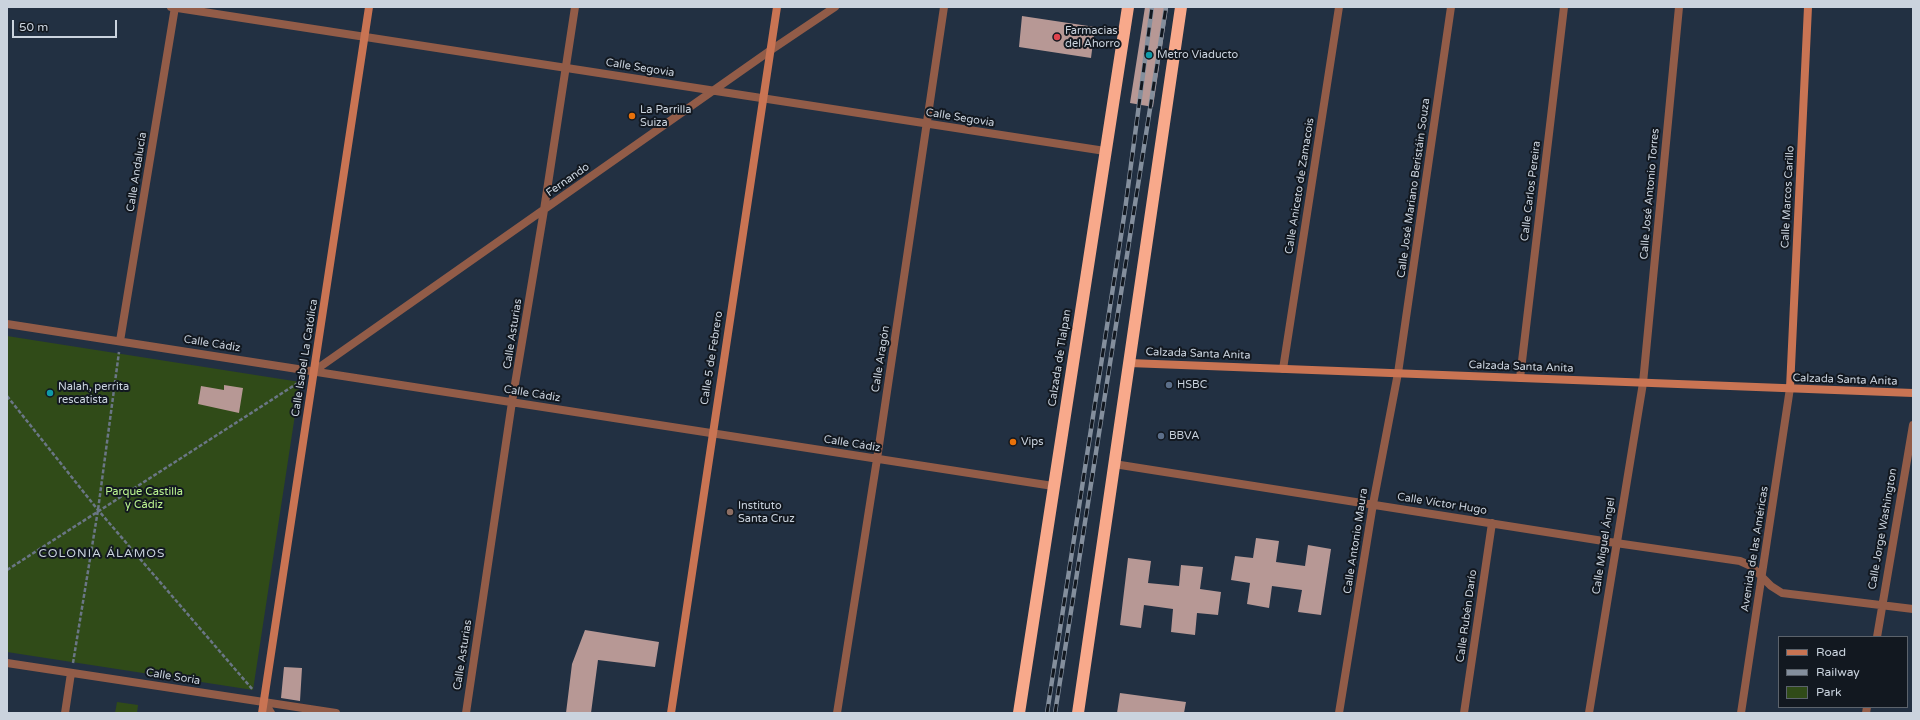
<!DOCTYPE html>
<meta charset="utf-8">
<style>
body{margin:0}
#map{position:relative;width:1920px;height:720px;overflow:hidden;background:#223042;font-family:"Varela Round",sans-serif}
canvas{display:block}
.frame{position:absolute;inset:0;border:8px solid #cad3de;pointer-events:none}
.legend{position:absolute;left:1778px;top:636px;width:130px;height:72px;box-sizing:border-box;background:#121820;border:1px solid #5c636c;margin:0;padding:5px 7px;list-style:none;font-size:12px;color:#cad3de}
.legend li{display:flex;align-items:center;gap:8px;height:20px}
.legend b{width:20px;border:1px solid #5c636c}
.scale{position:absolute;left:12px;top:20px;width:105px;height:18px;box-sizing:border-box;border:2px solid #cad3de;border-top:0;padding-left:5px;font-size:12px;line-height:14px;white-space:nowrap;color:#cad3de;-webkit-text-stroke:3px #121820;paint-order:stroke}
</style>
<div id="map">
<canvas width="1920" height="720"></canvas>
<div class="frame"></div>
<ul class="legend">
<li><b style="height:5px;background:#c97453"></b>Road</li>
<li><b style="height:5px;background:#848f9d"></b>Railway</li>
<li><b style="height:11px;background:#304b18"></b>Park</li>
</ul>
<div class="scale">50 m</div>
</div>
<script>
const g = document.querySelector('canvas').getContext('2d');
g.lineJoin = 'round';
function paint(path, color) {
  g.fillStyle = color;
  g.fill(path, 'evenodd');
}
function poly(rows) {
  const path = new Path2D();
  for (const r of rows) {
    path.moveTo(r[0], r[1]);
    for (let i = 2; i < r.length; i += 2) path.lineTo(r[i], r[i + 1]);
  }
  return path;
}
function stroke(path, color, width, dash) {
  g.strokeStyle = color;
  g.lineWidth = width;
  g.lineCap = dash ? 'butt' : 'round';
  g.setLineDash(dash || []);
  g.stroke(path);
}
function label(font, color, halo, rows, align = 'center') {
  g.font = font + ' "Varela Round",sans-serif';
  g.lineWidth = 4;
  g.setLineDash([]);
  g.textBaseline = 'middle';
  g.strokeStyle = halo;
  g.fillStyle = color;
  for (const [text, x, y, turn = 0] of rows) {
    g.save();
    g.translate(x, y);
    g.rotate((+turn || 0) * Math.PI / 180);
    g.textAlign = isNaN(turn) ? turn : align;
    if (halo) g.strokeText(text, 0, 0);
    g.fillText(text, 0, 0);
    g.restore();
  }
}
const green = poly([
 [7,336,300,382,253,690,7,652],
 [117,702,138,705,137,713,115,713]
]);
const building = poly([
 [1145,7,1168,7,1153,107,1130,103],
 [1022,16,1095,27,1091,58,1019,47],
 [224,385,243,388,239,413,198,404,201,386,224,390],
 [1256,538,1279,541,1276,562,1305,566,1308,545,1331,549,1321,615,1298,612,1302,590,1272,586,1269,608,1247,604,1250,583,1231,580,1235,556,1253,558],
 [1128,558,1151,561,1148,583,1179,586,1181,565,1203,567,1200,589,1221,592,1218,615,1197,613,1195,635,1171,632,1173,609,1144,605,1141,628,1120,625],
 [585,630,659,642,655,667,598,660,591,713,566,713,572,664],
 [284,667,302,668,300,701,281,698],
 [1120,693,1186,702,1184,713,1117,713]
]);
const path = poly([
 [7,396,98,510,253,690],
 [7,570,301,381],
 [73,663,98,510,119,352]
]);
const street = poly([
 [171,7,1105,151],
 [7,324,1053,486],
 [120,341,175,7],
 [1283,369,1339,7],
 [314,371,771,50,835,7],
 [1520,378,1564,7],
 [1114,464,1616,543,1740,561,1751,566,1771,586,1782,593,1913,609],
 [1877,637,1913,425],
 [7,663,336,713],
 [264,702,271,713],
 [65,713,71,673],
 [466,713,512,402,544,210,575,7],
 [837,713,877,459,944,7],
 [1339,713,1373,504,1398,373,1451,7],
 [1464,713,1492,523],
 [1589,713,1643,383,1679,7],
 [1741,713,1790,388],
 [1866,713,1867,707]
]);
const secondary = poly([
 [1129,363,1913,393],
 [1790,388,1808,7],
 [262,713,369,7],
 [671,713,777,7]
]);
const highway = poly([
 [1019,713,1128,7],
 [1078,713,1181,7]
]);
const rail = poly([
 [1047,713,1125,210,1152,7],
 [1055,713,1166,7]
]);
const markers = [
 [1057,37,4,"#e0444e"],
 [1149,55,4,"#0f9aa8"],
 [632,116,4,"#e8710a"],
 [1169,385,4,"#5c6f8a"],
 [50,393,4,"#0f9aa8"],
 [1161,436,4,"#5c6f8a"],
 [1013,442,4,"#e8710a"],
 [730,512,4,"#8d6e63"]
];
const poiNames = [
 ["Farmacias",1065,31],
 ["del Ahorro",1065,44],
 ["Metro Viaducto",1157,55],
 ["La Parrilla",640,110],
 ["Suiza",640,123],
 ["HSBC",1177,385],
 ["Nalah, perrita",58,387],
 ["rescatista",58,400],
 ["BBVA",1169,436],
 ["Vips",1021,442],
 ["Instituto",738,506],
 ["Santa Cruz",738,519]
];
const streetNames = [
 ["Calle Segovia",640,68,9],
 ["Calle Segovia",960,118,9],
 ["Calle Andalucía",137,172,-81],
 ["Fernando",568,180,-35],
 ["Calle Aniceto de Zamacois",1300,186,-81],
 ["Calle José Mariano Beristáin Souza",1414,188,-82],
 ["Calle Carlos Pereira",1531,191,-83],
 ["Calle José Antonio Torres",1650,194,-85],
 ["Calle Marcos Carillo",1788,197,-87],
 ["Calle Asturias",513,334,-81],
 ["Calle Cádiz",212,344,9],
 ["Calzada Santa Anita",1198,354,2],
 ["Calle Isabel La Católica",305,358,-81],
 ["Calle 5 de Febrero",712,358,-81],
 ["Calzada de Tlalpan",1060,358,-81],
 ["Calle Aragón",881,359,-81],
 ["Calzada Santa Anita",1521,367,2],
 ["Calzada Santa Anita",1845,380,2],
 ["Calle Cádiz",532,394,9],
 ["Calle Cádiz",852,444,9],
 ["Calle Víctor Hugo",1442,504,9],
 ["Calle Jorge Washington",1883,529,-80],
 ["Calle Antonio Maura",1356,541,-81],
 ["Calle Miguel Ángel",1604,546,-81],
 ["Avenida de las Américas",1755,549,-81],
 ["Calle Rubén Darío",1467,616,-82],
 ["Calle Asturias",463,655,-81],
 ["Calle Soria",173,677,9]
];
const parkNames = [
 ["Parque Castilla",144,492],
 ["y Cádiz",144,505]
];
const neighbourhoodNames = [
 ["COLONIA ÁLAMOS",102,554]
];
paint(green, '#304b18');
paint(building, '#b79895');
stroke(path, '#6a7685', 2.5, [4, 2]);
stroke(street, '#925c48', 8);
stroke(secondary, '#c97453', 8);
stroke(highway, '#f8a98b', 12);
stroke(rail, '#848f9d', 4.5);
stroke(rail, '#121820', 3, [9]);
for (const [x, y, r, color] of markers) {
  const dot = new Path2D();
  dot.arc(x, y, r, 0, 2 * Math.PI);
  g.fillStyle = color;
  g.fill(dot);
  stroke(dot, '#121820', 1.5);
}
label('11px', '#cad3de', '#121820', poiNames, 'left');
label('11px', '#cad3de', '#121820', streetNames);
label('11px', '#bbf48f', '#121820', parkNames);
g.letterSpacing = '1px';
label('12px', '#cad3de', '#121820', neighbourhoodNames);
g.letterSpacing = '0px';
</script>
